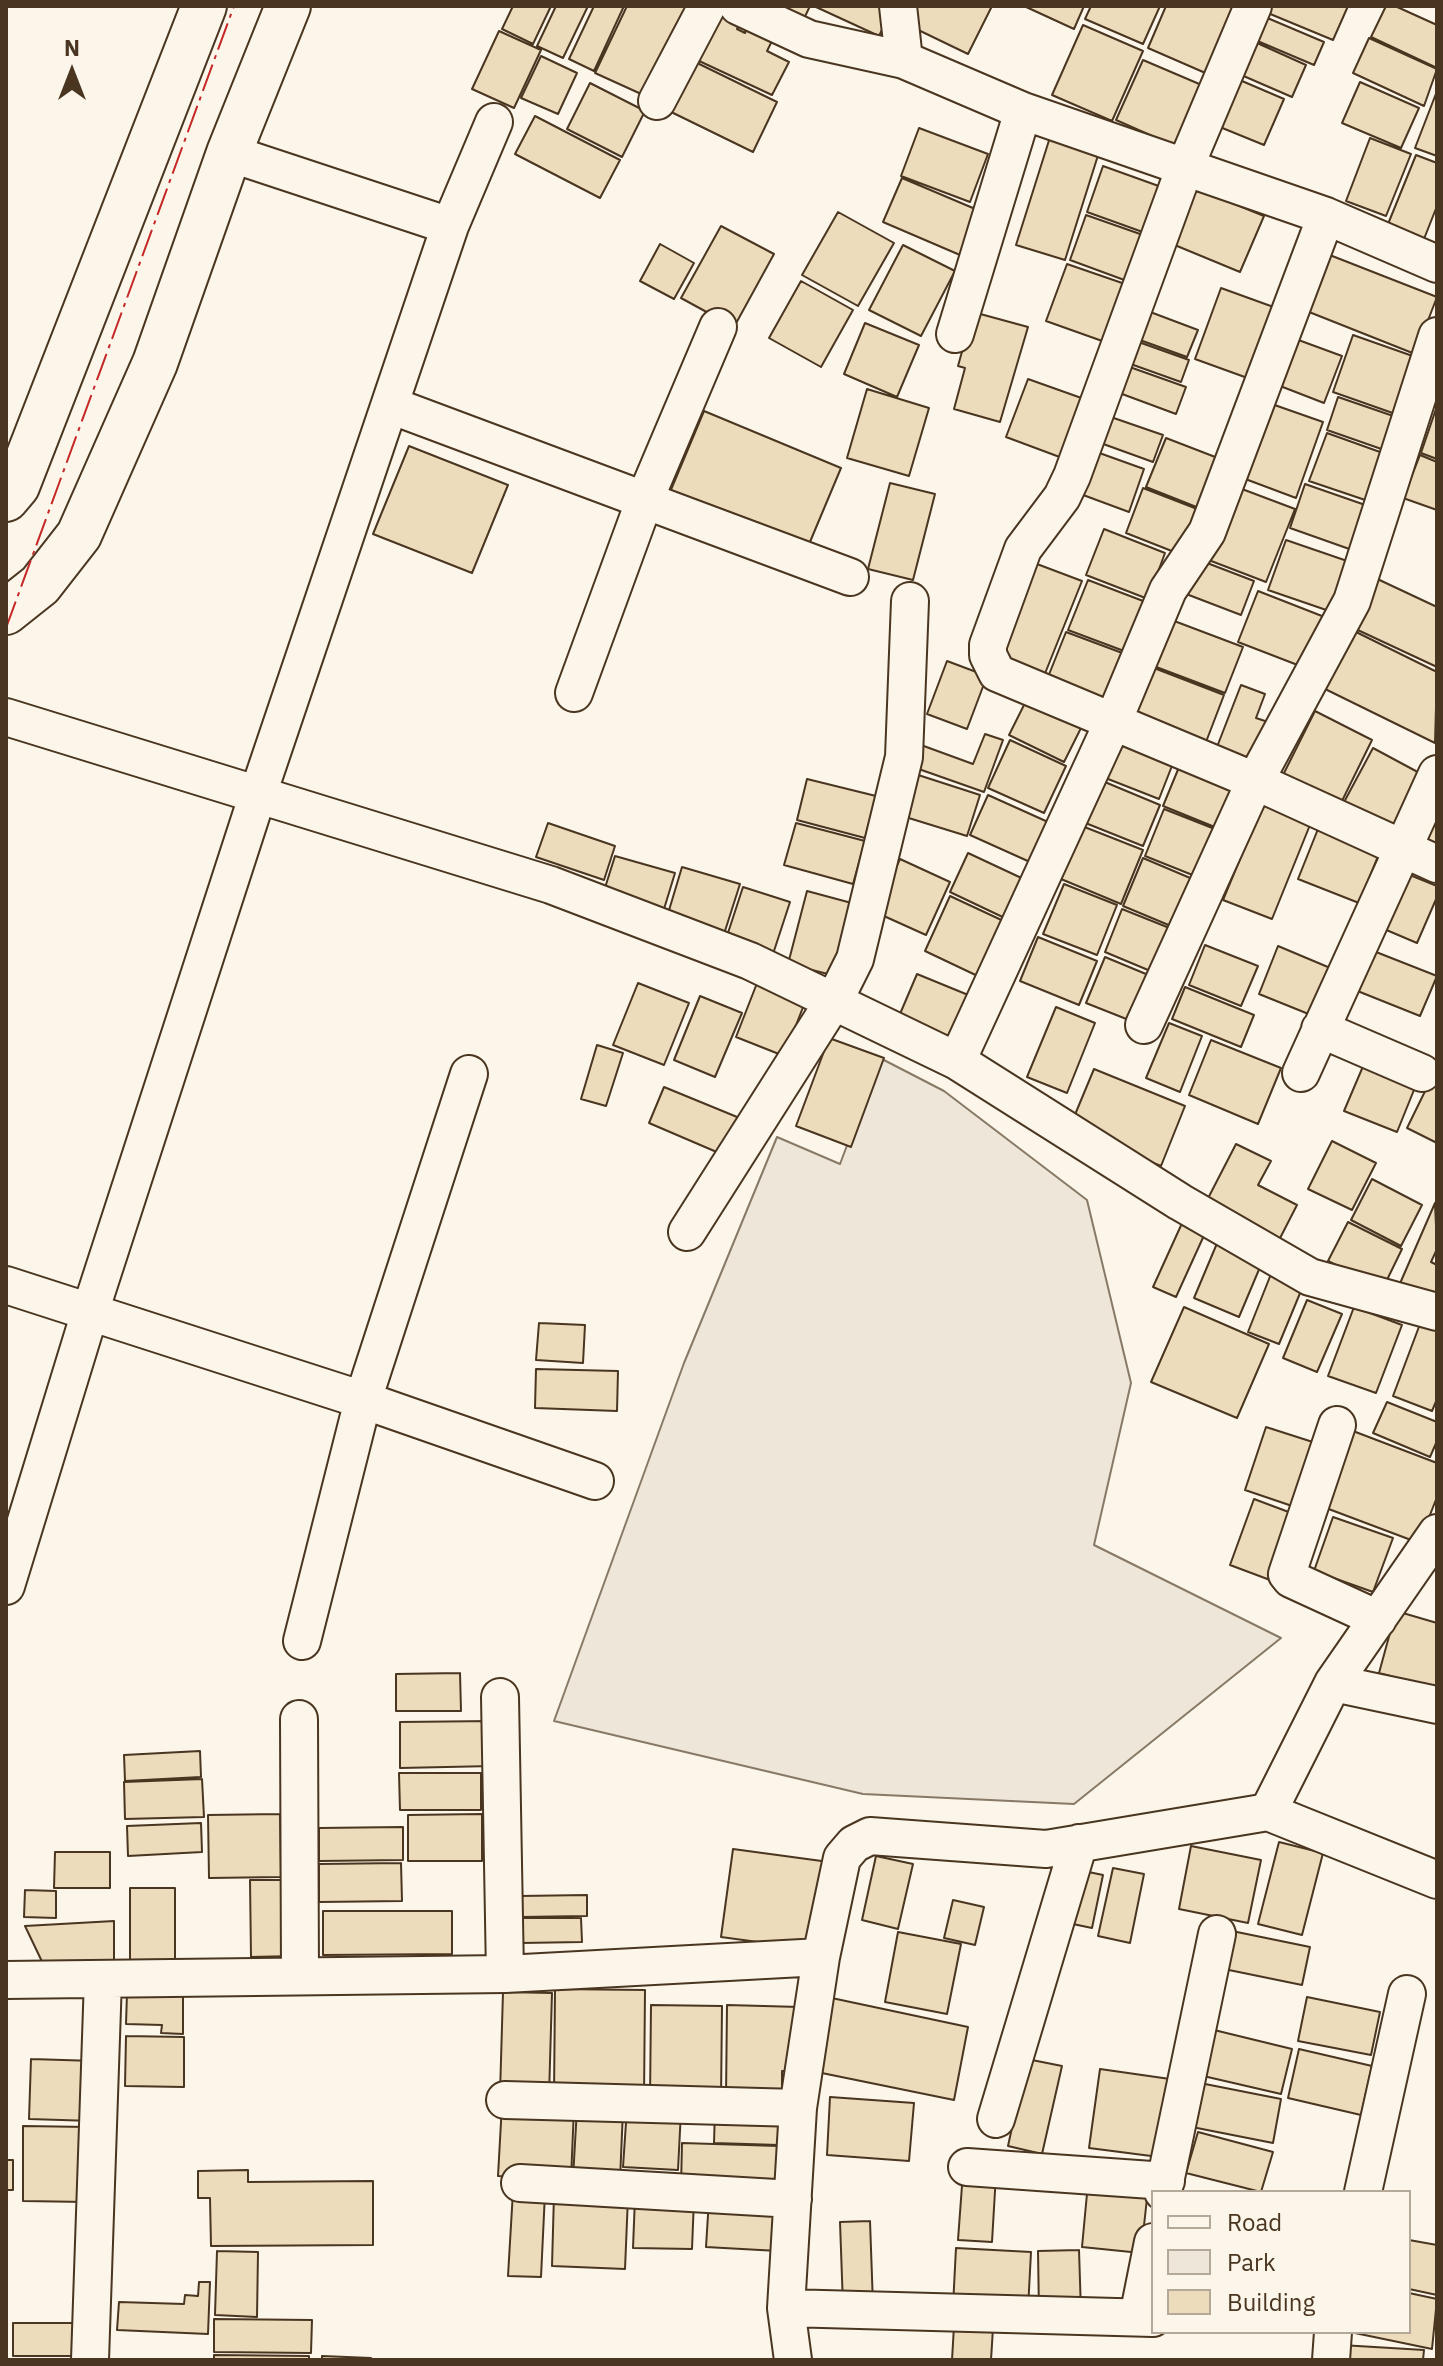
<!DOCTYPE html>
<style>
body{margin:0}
#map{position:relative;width:1443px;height:2366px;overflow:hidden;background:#fbf6e9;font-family:"IBM Plex Sans",sans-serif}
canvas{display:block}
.frame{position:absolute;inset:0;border:8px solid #4a3520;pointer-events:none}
.legend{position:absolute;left:1151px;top:2190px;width:260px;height:144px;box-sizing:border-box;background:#fbf6e9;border:2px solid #b4a999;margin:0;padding:10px 14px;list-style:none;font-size:24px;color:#4a3520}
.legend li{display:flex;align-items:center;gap:16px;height:40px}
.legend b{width:40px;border:2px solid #b4a999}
.north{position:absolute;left:32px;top:32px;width:80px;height:80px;-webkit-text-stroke:6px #fbf6e9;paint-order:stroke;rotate:0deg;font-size:22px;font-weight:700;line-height:32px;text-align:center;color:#4a3520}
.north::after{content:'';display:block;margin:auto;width:28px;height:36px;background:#4a3520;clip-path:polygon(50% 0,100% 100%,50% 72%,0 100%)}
</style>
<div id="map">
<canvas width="1443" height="2366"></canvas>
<div class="frame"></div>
<ul class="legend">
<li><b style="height:10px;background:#fbf6e9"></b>Road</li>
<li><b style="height:22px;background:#ede6d9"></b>Park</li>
<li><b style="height:22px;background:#ecdcbc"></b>Building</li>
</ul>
<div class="north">N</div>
</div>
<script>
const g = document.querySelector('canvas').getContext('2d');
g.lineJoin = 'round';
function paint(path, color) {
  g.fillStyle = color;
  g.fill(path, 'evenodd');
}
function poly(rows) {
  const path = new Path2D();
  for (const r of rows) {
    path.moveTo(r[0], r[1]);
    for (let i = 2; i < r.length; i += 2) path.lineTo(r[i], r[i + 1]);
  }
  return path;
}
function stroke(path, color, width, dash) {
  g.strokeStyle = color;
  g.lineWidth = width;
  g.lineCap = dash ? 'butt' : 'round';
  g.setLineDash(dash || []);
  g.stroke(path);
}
const green = poly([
 [880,1058,944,1091,1087,1200,1131,1383,1094,1545,1281,1638,1074,1804,863,1794,554,1721,684,1363,777,1137,840,1164,880,1058]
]);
const building = poly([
 [513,6,551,6,533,44,502,29,513,6],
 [556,6,588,6,563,58,537,46,556,6],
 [594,6,624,6,594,71,569,59,594,6],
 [627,6,692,6,650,98,595,73,627,6],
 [724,6,745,12,737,29,745,33,753,16,778,29,767,51,789,62,772,95,697,60,724,6],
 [749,6,810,6,799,29,749,6],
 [890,6,893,7,879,36,816,7,890,6],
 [917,6,992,6,968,54,908,25,917,6],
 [1024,6,1084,6,1074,29,1024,6],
 [1091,6,1160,6,1143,44,1085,19,1091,6],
 [1166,6,1237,6,1210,75,1148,48,1166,6],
 [1265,6,1348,6,1333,40,1263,11,1265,6],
 [1386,6,1395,6,1437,25,1437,68,1371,37,1386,6],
 [1258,14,1324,42,1314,65,1248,37,1258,14],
 [1083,25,1143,51,1112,121,1052,95,1083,25],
 [499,31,541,50,514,108,472,89,499,31],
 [1246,38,1306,65,1292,97,1232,71,1246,38],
 [1369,38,1437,69,1424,106,1353,73,1369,38],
 [541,56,577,73,558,114,521,98,541,56],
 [687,58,777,102,753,152,663,108,687,58],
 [1143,60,1204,86,1177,147,1116,120,1143,60],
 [1235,78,1284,99,1264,145,1215,125,1235,78],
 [1360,82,1419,108,1401,148,1342,123,1360,82],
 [590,83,645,111,622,157,567,129,590,83],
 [1437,91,1437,156,1415,148,1437,91],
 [535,116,620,160,600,198,515,154,535,116],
 [919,128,988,154,970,202,901,176,919,128],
 [1051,134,1100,149,1065,260,1016,245,1051,134],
 [1370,138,1411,154,1386,216,1346,201,1370,138],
 [1416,155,1437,163,1437,206,1422,244,1386,229,1416,155],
 [1103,166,1167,189,1151,235,1087,212,1103,166],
 [902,178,980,211,960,255,883,222,902,178],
 [1188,185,1264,216,1240,272,1165,241,1188,185],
 [838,212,894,243,858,306,802,275,838,212],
 [1086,215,1143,235,1127,281,1070,260,1086,215],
 [721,226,774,254,734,327,681,298,721,226],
 [660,244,694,263,674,299,640,281,660,244],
 [903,245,955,271,921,336,869,310,903,245],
 [1322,252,1437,297,1415,354,1299,308,1322,252],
 [1067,264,1125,284,1105,342,1046,321,1067,264],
 [801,281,853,310,821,367,769,338,801,281],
 [1221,288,1279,309,1253,380,1195,359,1221,288],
 [1137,307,1198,330,1187,357,1126,335,1137,307],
 [973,312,1028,327,1000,422,954,409,965,368,958,366,973,312],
 [865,323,919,345,897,397,844,374,865,323],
 [1353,335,1424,360,1404,417,1333,392,1353,335],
 [1293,338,1342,356,1324,403,1275,384,1293,338],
 [1133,340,1189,360,1181,382,1125,362,1133,340],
 [1124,365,1186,387,1176,414,1114,391,1124,365],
 [1028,379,1087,400,1065,459,1006,437,1028,379],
 [867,389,929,408,909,476,847,458,867,389],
 [1338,397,1402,419,1390,452,1327,430,1338,397],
 [1266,402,1323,422,1296,498,1240,477,1266,402],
 [1437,406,1437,459,1421,453,1437,406],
 [704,411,841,468,807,549,670,492,704,411],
 [1105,415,1163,435,1153,462,1095,441,1105,415],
 [1327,433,1394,457,1377,504,1309,481,1327,433],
 [1166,438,1223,460,1204,510,1146,487,1166,438],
 [409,446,508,485,472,573,373,534,409,446],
 [1091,450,1144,469,1129,512,1075,492,1091,450],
 [1420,455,1437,462,1437,510,1403,498,1420,455],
 [890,483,935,494,913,580,868,569,890,483],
 [1305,484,1371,507,1355,551,1290,528,1305,484],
 [1234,486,1295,509,1266,582,1206,559,1234,486],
 [1143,488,1205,512,1187,557,1126,533,1143,488],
 [1104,529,1165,553,1148,599,1086,575,1104,529],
 [1286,540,1353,563,1335,613,1268,590,1286,540],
 [1194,558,1254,581,1241,615,1181,592,1194,558],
 [1029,561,1082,581,1044,676,992,656,1029,561],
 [1371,576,1437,607,1437,667,1347,625,1371,576],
 [1088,580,1151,604,1132,654,1068,630,1088,580],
 [1258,591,1327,618,1308,669,1238,642,1258,591],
 [1161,616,1243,647,1225,693,1143,662,1161,616],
 [1350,629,1437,672,1435,743,1321,687,1350,629],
 [1066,632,1125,654,1105,705,1046,682,1066,632],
 [947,661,987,676,967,729,927,714,947,661],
 [1141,663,1224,695,1201,755,1118,723,1141,663],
 [1241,685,1265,694,1256,718,1274,724,1257,768,1215,752,1241,685],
 [1031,691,1086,718,1064,762,1009,735,1031,691],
 [1315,711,1372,740,1340,805,1282,777,1315,711],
 [1122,731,1177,753,1159,799,1103,777,1122,731],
 [985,734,1003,740,984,792,913,767,921,745,973,764,985,734],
 [1010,740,1066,766,1044,813,988,788,1010,740],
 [1373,748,1427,777,1399,832,1343,804,1373,748],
 [1184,755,1247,781,1227,832,1163,806,1184,755],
 [912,773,980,795,967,836,899,815,912,773],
 [807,779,876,796,865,838,797,820,807,779],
 [1100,780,1160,805,1143,846,1083,822,1100,780],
 [988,795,1048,822,1030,862,970,835,988,795],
 [1264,801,1312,820,1272,919,1223,900,1264,801],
 [1437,808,1437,861,1415,850,1437,808],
 [1164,809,1225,833,1205,880,1145,856,1164,809],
 [548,823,615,846,604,880,536,857,548,823],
 [796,823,865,841,853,884,784,865,796,823],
 [1082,826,1143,850,1121,904,1061,879,1082,826],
 [1318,829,1379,854,1359,903,1298,879,1318,829],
 [968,853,1030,882,1011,921,950,892,968,853],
 [615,856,675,873,664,909,604,891,615,856],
 [1143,858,1202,883,1183,931,1123,906,1143,858],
 [900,859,950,882,926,935,875,912,900,859],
 [682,867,740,884,724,934,667,917,682,867],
 [1400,871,1437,886,1437,897,1417,943,1377,926,1400,871],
 [1064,884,1117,905,1097,955,1043,934,1064,884],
 [743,887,790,902,773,954,726,939,743,887],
 [807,891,859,905,840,977,788,964,807,891],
 [950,896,1010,924,984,979,925,951,950,896],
 [1122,909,1177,931,1160,975,1105,952,1122,909],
 [1038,937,1097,961,1079,1005,1020,981,1038,937],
 [1205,945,1258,966,1241,1006,1189,985,1205,945],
 [1278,946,1335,970,1316,1017,1259,994,1278,946],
 [1371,950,1437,976,1420,1016,1355,990,1371,950],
 [1105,957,1158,979,1139,1024,1086,1003,1105,957],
 [917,974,978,999,957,1047,897,1021,917,974],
 [759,978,807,997,784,1056,736,1037,759,978],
 [638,983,689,1003,664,1065,613,1045,638,983],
 [1185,987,1254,1015,1241,1047,1172,1019,1185,987],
 [700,996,742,1013,715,1077,674,1060,700,996],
 [1056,1007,1095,1023,1067,1093,1027,1077,1056,1007],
 [1169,1023,1202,1036,1180,1092,1146,1078,1169,1023],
 [829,1038,884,1058,851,1147,796,1126,829,1038],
 [1211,1040,1281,1068,1258,1124,1189,1095,1211,1040],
 [597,1045,623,1053,606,1106,581,1099,597,1045],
 [1364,1064,1416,1085,1397,1132,1344,1111,1364,1064],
 [1094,1069,1185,1106,1161,1166,1069,1129,1094,1069],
 [1434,1073,1437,1074,1437,1143,1407,1128,1434,1073],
 [664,1087,742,1119,726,1156,649,1123,664,1087],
 [1332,1141,1376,1163,1352,1210,1308,1189,1332,1141],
 [1236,1144,1271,1161,1258,1185,1297,1205,1276,1246,1203,1208,1236,1144],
 [1372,1179,1422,1205,1401,1246,1351,1220,1372,1179],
 [1435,1203,1437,1249,1431,1262,1437,1265,1437,1306,1398,1288,1435,1203],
 [1183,1221,1206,1231,1176,1297,1153,1287,1183,1221],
 [1348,1222,1402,1249,1383,1288,1328,1261,1348,1222],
 [1218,1241,1263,1260,1239,1317,1194,1298,1218,1241],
 [1271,1274,1303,1286,1279,1344,1248,1332,1271,1274],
 [1307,1300,1342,1314,1317,1372,1283,1358,1307,1300],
 [1184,1307,1269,1344,1237,1418,1151,1382,1184,1307],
 [1354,1307,1402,1325,1376,1393,1328,1376,1354,1307],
 [539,1323,585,1325,583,1363,536,1360,539,1323],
 [1420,1324,1437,1330,1437,1399,1432,1411,1393,1396,1420,1324],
 [536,1369,618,1371,617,1411,535,1408,536,1369],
 [1387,1402,1437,1422,1437,1441,1430,1457,1373,1433,1387,1402],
 [1266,1427,1319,1444,1298,1508,1245,1490,1266,1427],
 [1353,1431,1437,1463,1437,1497,1419,1543,1318,1505,1353,1431],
 [1254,1499,1302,1517,1278,1583,1230,1565,1254,1499],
 [1333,1517,1393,1538,1373,1592,1314,1571,1333,1517],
 [1396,1611,1437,1623,1437,1689,1379,1673,1396,1611],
 [460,1673,461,1711,396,1711,396,1674,460,1673],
 [493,1721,493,1766,400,1768,400,1722,493,1721],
 [200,1751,201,1777,125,1781,124,1755,200,1751],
 [399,1773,481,1773,481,1810,400,1810,399,1773],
 [202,1779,204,1817,125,1819,124,1782,202,1779],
 [280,1814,281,1877,209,1878,208,1815,280,1814],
 [482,1814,482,1861,408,1861,408,1815,482,1814],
 [201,1823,202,1852,128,1856,127,1826,201,1823],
 [403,1827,403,1860,319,1861,319,1828,403,1827],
 [1279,1842,1323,1853,1302,1935,1258,1924,1279,1842],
 [1191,1846,1261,1860,1248,1923,1179,1909,1191,1846],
 [733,1849,829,1862,817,1950,721,1937,733,1849],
 [55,1852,110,1852,110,1888,54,1888,55,1852],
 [876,1856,913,1864,898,1929,862,1920,876,1856],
 [401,1863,402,1901,319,1902,319,1864,401,1863],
 [1113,1868,1144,1874,1130,1943,1098,1936,1113,1868],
 [1079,1870,1103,1875,1092,1928,1068,1923,1079,1870],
 [250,1880,294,1880,295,1956,251,1957,250,1880],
 [130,1888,175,1888,175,1966,130,1966,130,1888],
 [25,1890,56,1891,56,1918,24,1917,25,1890],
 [587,1895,587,1916,520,1917,520,1896,587,1895],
 [953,1900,984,1907,975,1945,944,1938,953,1900],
 [323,1911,452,1911,452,1954,323,1955,323,1911],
 [521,1918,581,1918,582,1942,521,1943,521,1918],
 [114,1921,114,1970,47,1972,25,1926,114,1921],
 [1232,1931,1310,1947,1302,1985,1224,1969,1232,1931],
 [898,1932,961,1944,947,2014,885,2002,898,1932],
 [555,1989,645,1990,644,2097,554,2096,555,1989],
 [503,1992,552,1993,549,2096,500,2094,503,1992],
 [127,1993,183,1994,183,2034,161,2033,162,2025,126,2024,127,1993],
 [827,1997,968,2027,954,2100,812,2071,827,1997],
 [1307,1997,1380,2012,1371,2055,1298,2041,1307,1997],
 [651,2005,722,2006,721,2100,650,2100,651,2005],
 [727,2005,800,2007,799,2071,782,2071,782,2097,726,2097,727,2005],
 [1210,2029,1292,2049,1281,2094,1199,2075,1210,2029],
 [126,2036,184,2037,184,2087,125,2086,126,2036],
 [1299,2049,1372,2066,1361,2115,1288,2098,1299,2049],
 [31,2059,95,2061,93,2121,29,2119,31,2059],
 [1027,2059,1062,2066,1042,2154,1008,2146,1027,2059],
 [1100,2069,1170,2079,1159,2157,1089,2148,1100,2069],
 [1200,2083,1281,2099,1273,2143,1192,2127,1200,2083],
 [830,2097,914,2103,909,2161,827,2155,830,2097],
 [502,2104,574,2108,571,2179,498,2176,502,2104],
 [577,2108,623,2110,620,2180,573,2178,577,2108],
 [627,2108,681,2111,678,2170,623,2167,627,2108],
 [715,2110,779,2112,779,2145,714,2143,715,2110],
 [23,2126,88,2127,87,2202,23,2201,23,2126],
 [1198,2132,1273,2152,1261,2192,1186,2173,1198,2132],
 [682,2143,779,2146,778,2191,681,2187,682,2143],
 [6,2160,13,2160,13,2190,6,2190,6,2160],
 [248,2170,248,2182,373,2181,373,2245,211,2246,210,2198,198,2198,198,2171,248,2170],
 [963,2172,996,2174,992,2242,958,2240,963,2172],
 [1088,2183,1148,2189,1141,2253,1082,2247,1088,2183],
 [513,2191,545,2193,541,2277,508,2276,513,2191],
 [554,2194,628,2197,625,2269,552,2266,554,2194],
 [635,2198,694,2199,692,2249,633,2248,635,2198],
 [709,2199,782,2204,778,2251,706,2247,709,2199],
 [870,2221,873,2305,843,2306,840,2222,870,2221],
 [1409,2240,1437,2245,1437,2295,1409,2289,1409,2240],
 [956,2248,1031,2252,1028,2309,953,2306,956,2248],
 [1079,2250,1081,2312,1039,2313,1038,2251,1079,2250],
 [217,2251,258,2252,257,2317,215,2315,217,2251],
 [199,2282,210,2282,208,2334,117,2330,119,2302,184,2304,185,2295,198,2296,199,2282],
 [1409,2293,1437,2299,1432,2349,1350,2332,1409,2332,1409,2293],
 [214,2319,312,2320,311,2353,214,2352,214,2319],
 [13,2323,75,2323,75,2356,13,2356,13,2323],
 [954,2326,993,2328,991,2360,952,2360,954,2326],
 [1341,2345,1424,2350,1423,2360,1340,2360,1341,2345],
 [214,2355,309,2356,309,2360,214,2360,214,2355],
 [322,2356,371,2358,371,2360,322,2360,322,2356]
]);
const street = poly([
 [738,6,809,39,904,60,1023,111,1326,216,1437,264],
 [898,6,904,60],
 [1253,6,1185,167,1072,476,1062,497,1023,549,988,645,988,655,997,673,1255,781,1437,864],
 [657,101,707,6],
 [229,153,450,226],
 [955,334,1023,111],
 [390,405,850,577],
 [574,693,645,499,718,327],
 [6,717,551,885,750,961,957,1061,1180,1202,1310,1277,1437,1312],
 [1144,1025,1255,781,1352,601,1437,336],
 [1320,1029,1422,1073],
 [957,1061,1112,724,1168,590,1207,532,1326,216],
 [1301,1073,1437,774],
 [687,1232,835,999,855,959,904,757,910,601],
 [6,1285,363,1400,595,1481],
 [1337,1425,1287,1574,1291,1579,1378,1619],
 [6,1586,90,1312,258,794,450,226,494,122],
 [302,1641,363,1400,469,1074],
 [1333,1683,1437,1705],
 [500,1697,505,1974],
 [299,1719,300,1976],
 [1268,1812,1437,1880],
 [6,1980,505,1974,821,1957],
 [505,2100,798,2108,821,1957,842,1858,854,1844,870,1836,1046,1849,1268,1812,1333,1683,1437,1533],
 [996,2119,1079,1843],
 [967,2167,1166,2181],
 [520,2183,793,2199],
 [1163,2192,1217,1934],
 [1363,2192,1407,1994],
 [786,2308,1153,2318],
 [1138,2317,1153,2242],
 [90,2360,103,1979],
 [793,2360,786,2308,798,2108],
 [1331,2360,1333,2332]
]);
const secondary = poly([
 [6,499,17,486,204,6],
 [6,612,40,585,79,535,155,363,229,153,288,6]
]);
const power = poly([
 [6,628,234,6]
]);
paint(green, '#ede6d9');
stroke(green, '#887966', 2);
paint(building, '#ecdcbc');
stroke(building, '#4a3520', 2);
stroke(street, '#4a3520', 40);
stroke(secondary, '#4a3520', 48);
stroke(street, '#fbf6e9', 36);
stroke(secondary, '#fbf6e9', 44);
stroke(power, '#c62828', 2, [28, 6, 4, 6]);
</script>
